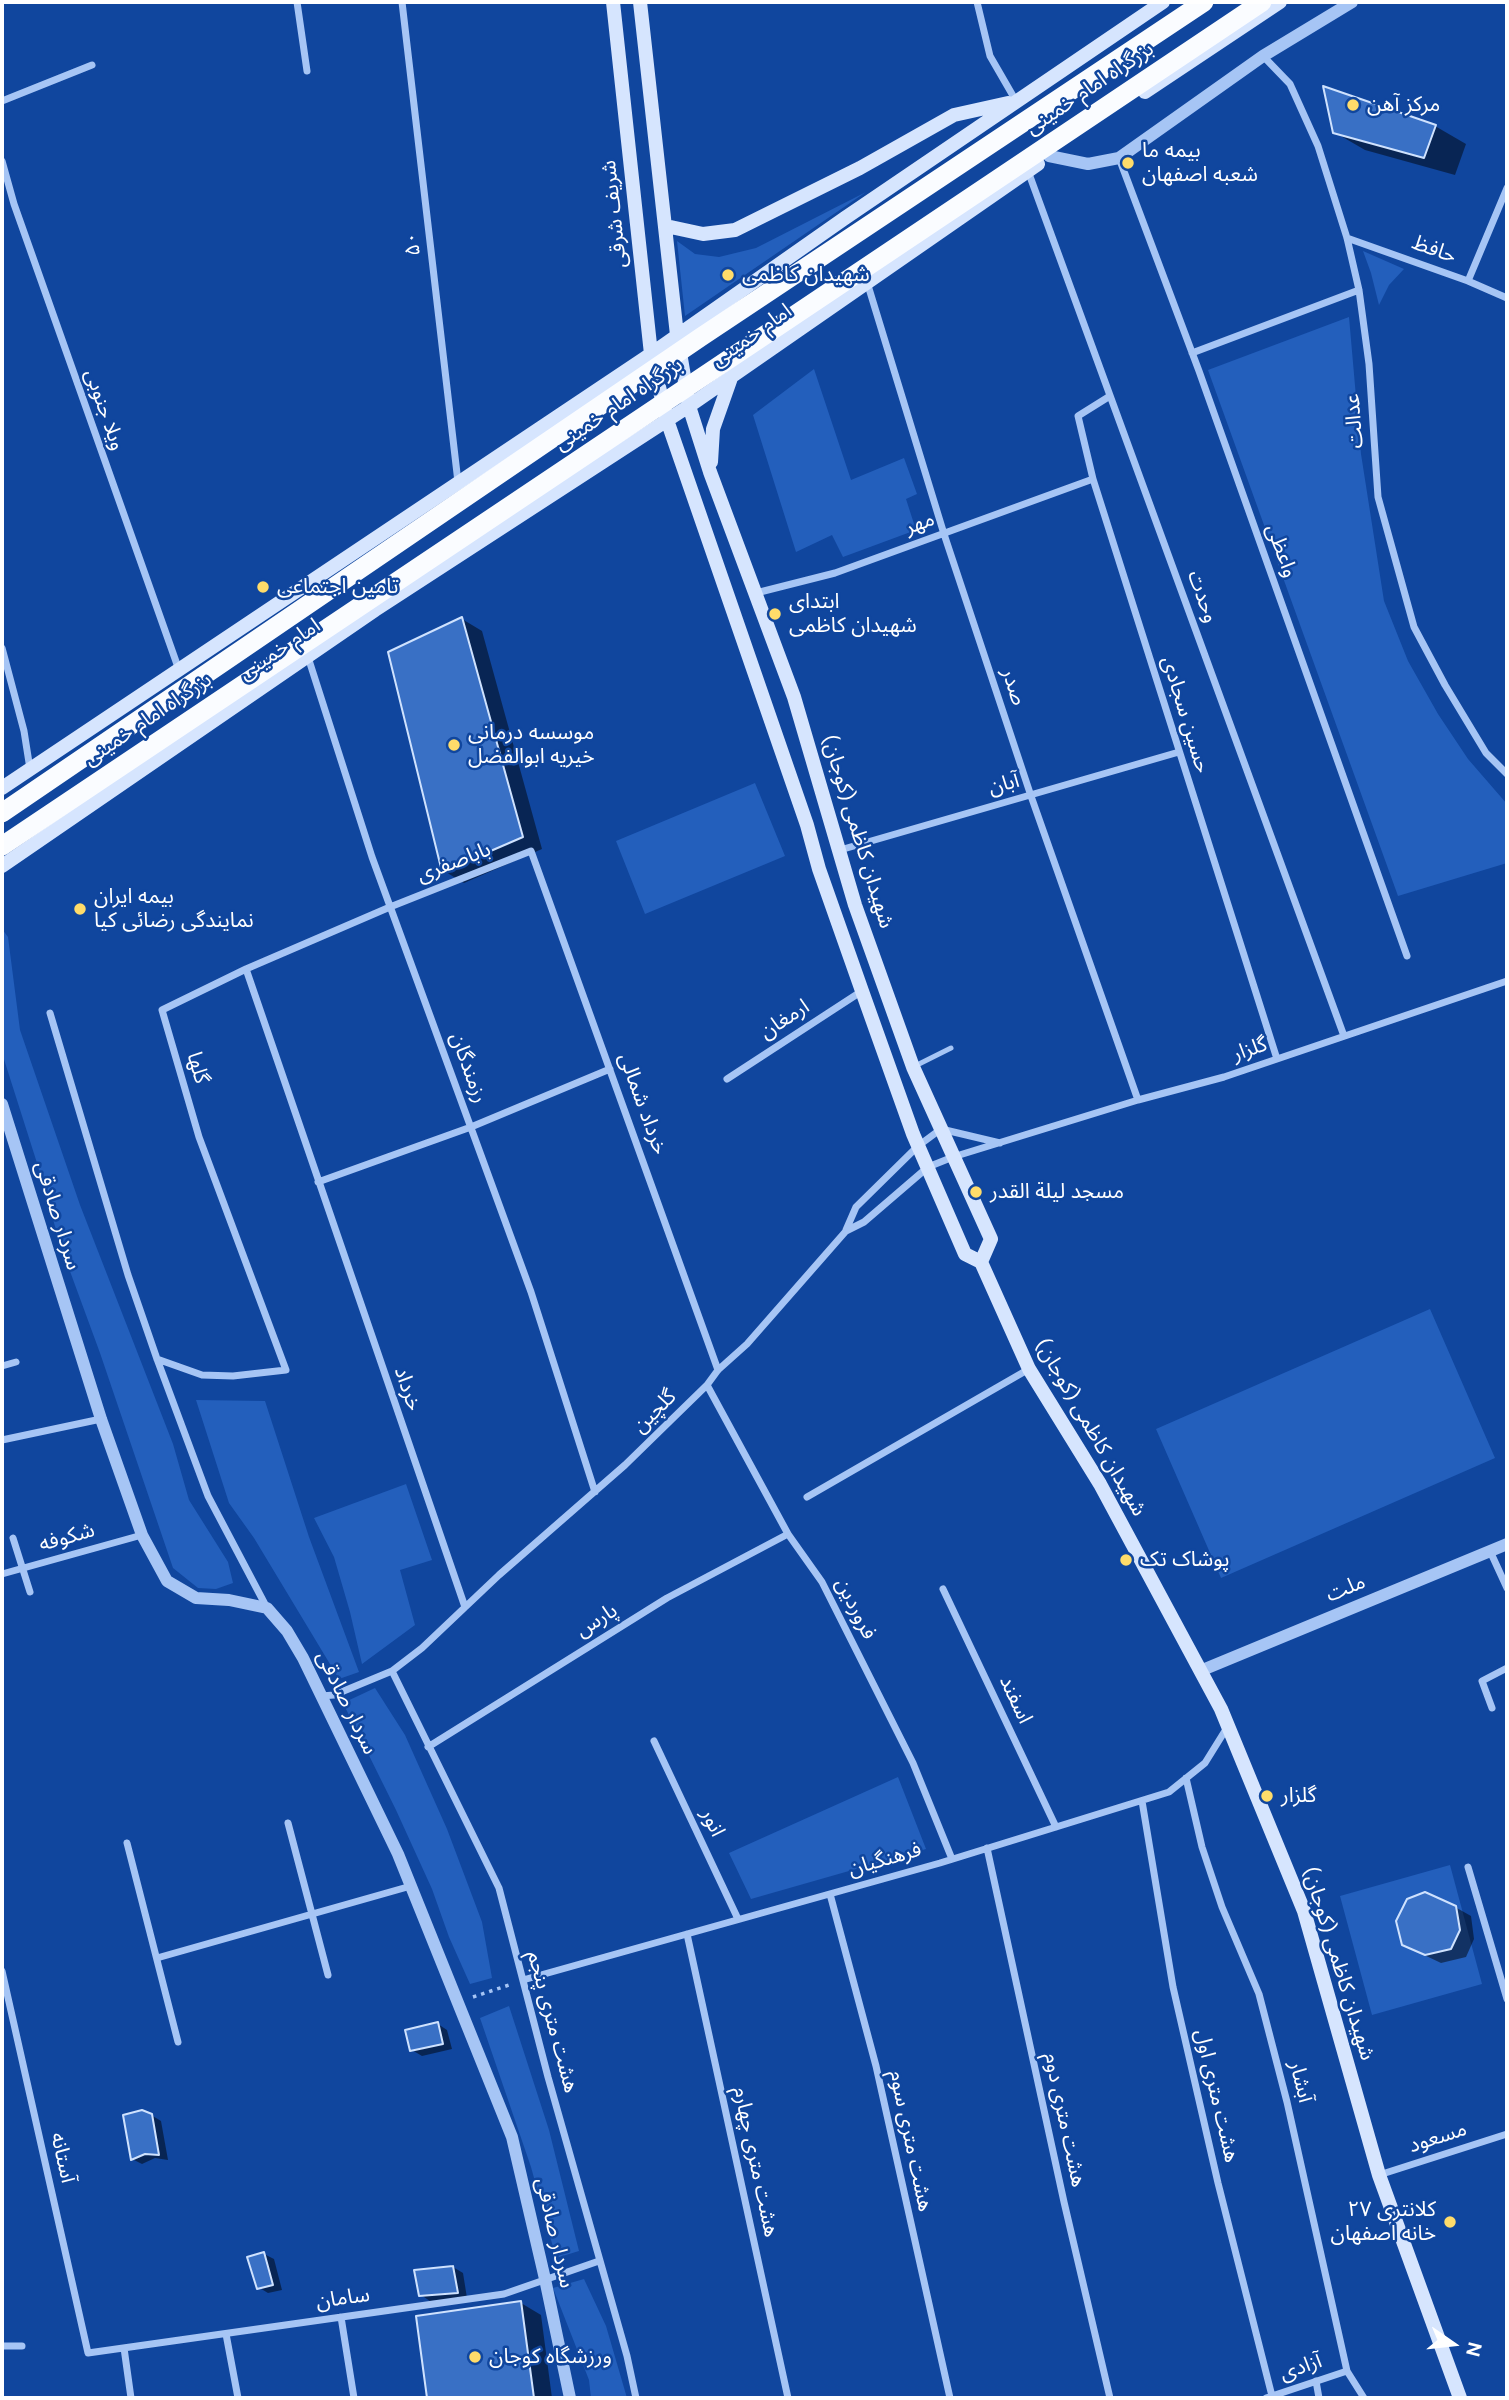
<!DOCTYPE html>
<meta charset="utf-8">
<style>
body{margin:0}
#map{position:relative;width:1509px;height:2400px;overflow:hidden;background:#10469e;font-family:"DM Sans",sans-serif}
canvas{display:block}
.frame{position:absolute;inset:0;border:4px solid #fff;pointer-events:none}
.north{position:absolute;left:1418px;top:2309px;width:70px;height:70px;-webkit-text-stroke:5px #10469e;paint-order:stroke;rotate:104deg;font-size:19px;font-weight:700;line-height:28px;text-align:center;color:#fff}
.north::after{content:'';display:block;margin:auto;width:24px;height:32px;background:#fff;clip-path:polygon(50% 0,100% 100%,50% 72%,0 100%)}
</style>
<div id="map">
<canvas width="1509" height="2400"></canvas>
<div class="frame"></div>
<div class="north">N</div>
</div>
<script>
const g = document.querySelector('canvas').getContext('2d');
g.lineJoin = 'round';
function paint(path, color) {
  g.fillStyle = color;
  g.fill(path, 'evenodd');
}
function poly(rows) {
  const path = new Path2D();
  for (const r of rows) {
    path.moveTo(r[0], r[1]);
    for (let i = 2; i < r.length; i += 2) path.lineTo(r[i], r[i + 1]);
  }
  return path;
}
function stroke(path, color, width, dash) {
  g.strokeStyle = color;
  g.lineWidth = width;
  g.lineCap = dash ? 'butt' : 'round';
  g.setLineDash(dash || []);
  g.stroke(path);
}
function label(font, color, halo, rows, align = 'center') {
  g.font = font + ' "DM Sans","Noto Sans Arabic",sans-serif';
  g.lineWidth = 5;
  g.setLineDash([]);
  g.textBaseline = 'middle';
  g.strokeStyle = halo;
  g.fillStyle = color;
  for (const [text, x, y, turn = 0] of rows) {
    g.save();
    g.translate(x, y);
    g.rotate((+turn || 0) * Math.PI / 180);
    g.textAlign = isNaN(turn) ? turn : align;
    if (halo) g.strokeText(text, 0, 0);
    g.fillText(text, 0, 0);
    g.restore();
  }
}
const green = poly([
 [866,192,685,316,677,241,695,254,719,257,756,248],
 [1363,251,1404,269,1389,285,1379,305,1371,273],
 [1349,317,1361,454,1384,601,1408,661,1438,714,1468,759,1507,804,1507,863,1398,896,1208,370],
 [814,369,851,480,904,458,917,494,906,499,916,530,843,557,832,535,796,552,753,415],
 [755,783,785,856,645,914,616,841],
 [2,929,8,937,20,1030,80,1205,173,1444,189,1500,228,1562,233,1583,216,1589,198,1588,173,1568,100,1353,60,1244,37,1163,2,1053],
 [1430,1309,1495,1458,1221,1578,1156,1429],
 [196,1400,265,1401,309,1537,359,1672,339,1679,254,1538,229,1503],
 [406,1484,432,1560,400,1570,415,1625,362,1664,350,1612,334,1557,314,1518],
 [375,1688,405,1735,447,1829,482,1922,492,1978,470,1984,449,1937,432,1889,396,1810,343,1703],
 [898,1777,926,1849,751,1899,729,1853],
 [1450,1865,1482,1984,1372,2015,1340,1896],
 [509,2006,549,2130,579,2251,556,2258,531,2167,480,2018],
 [584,2279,606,2326,627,2398,591,2398,589,2380,553,2288]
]);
const shadow = poly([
 [1435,126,1466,144,1455,175,1365,150,1334,132],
 [462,619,482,631,542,849,464,883,444,871],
 [1455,1907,1471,1916,1474,1939,1466,1957,1441,1963,1420,1953],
 [438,2024,447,2030,452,2049,422,2056,412,2050],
 [151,2115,161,2121,168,2160,155,2158,142,2164,132,2159],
 [264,2254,274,2259,282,2290,268,2293,258,2287],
 [453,2267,463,2273,467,2298,430,2301,421,2295],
 [521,2303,541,2315,552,2398,429,2398,418,2317]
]);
const building = poly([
 [1323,86,1436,125,1424,158,1333,133,1323,86],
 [462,617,523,837,442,872,388,652,462,617],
 [1425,1892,1456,1906,1460,1930,1451,1949,1425,1955,1402,1945,1396,1921,1407,1899,1425,1892],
 [438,2022,443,2044,410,2051,405,2030,438,2022],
 [142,2110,152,2114,159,2155,145,2154,131,2160,123,2115,142,2110],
 [264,2252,273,2285,257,2289,247,2257,264,2252],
 [453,2266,458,2293,419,2296,414,2270,453,2266],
 [521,2301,534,2398,427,2398,416,2316,521,2301]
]);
const path = poly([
 [473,1997,512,1984]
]);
const service = poly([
 [913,1067,951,1048]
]);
const minor = poly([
 [297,2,307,71],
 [402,2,458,482],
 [977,2,990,56,1016,101],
 [1263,56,1290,84,1318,146,1347,238,1359,290,1369,364,1378,497,1414,627,1445,685,1486,753,1507,774],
 [2,101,92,65],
 [1119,158,1199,371,1407,956],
 [2,161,14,204,179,670],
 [1028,171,1344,1036],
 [1347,238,1468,281,1507,298],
 [1468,281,1507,188],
 [867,282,944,534,1031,796,1138,1100],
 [1192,353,1359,290],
 [1110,396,1078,416,1093,479,1277,1059],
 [756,593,835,573,1093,479],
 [2,648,24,731,30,769],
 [308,657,372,857,531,1292,595,1492],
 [840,850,1179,752],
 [246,969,465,1607],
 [50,1013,128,1275,157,1359,208,1496,267,1608],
 [727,1079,862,991],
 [318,1182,471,1127,610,1069],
 [846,1230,856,1207,918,1146,941,1129,1000,1143],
 [157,1359,202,1375,233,1376,286,1370,199,1137,162,1010,246,969,390,907,531,851,718,1370],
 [2,1366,16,1362],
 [707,1385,788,1534,822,1582,913,1763,952,1859],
 [2,1440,101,1419],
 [807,1497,1029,1369],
 [13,1538,30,1592],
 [1490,1551,1507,1588],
 [2,1574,142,1535],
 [943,1589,1056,1827],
 [392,1671,499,1888,548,2077,627,2356,636,2398],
 [321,1696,334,1695,392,1671,422,1648,499,1575,625,1465,707,1385,718,1370,747,1344,846,1231,864,1222,928,1167,953,1157,1138,1100,1224,1077,1507,981],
 [1492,1708,1482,1681,1507,1668],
 [654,1741,738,1919],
 [428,1747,667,1598,788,1534],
 [1186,1778,1202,1847,1222,1907,1259,1994,1287,2102,1347,2371,1364,2398],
 [1142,1801,1173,1987,1218,2183,1272,2396],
 [288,1823,328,1975],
 [127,1843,178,2042],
 [987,1848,1064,2202,1110,2398],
 [1468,1867,1507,1999],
 [830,1894,876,2066,950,2398],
 [687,1934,788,2398],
 [157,1958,411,1886],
 [2,1971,88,2353,504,2294,599,2261],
 [523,1980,940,1863,1169,1792,1205,1763,1228,1726],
 [1379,2175,1507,2134],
 [341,2317,354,2398],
 [226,2334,238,2398],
 [2,2346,22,2346],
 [124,2348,131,2398],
 [1316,2381,1319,2398],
 [1266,2398,1347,2371]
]);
const tertiary = poly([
 [1049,156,1088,164,1119,158,1263,56,1352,2],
 [2,1104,101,1419,142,1535,167,1581,196,1598,229,1600,267,1608,287,1631,303,1658,398,1854,512,2137,545,2279,570,2398],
 [1200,1671,1507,1544]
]);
const secondary = poly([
 [613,2,651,354,667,420,807,825,819,869,862,991,913,1134,965,1254,981,1262,1029,1369,1100,1484,1221,1709,1304,1911,1379,2175,1460,2398],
 [640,2,677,335,689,406,710,472,794,697,855,905,913,1067,991,1239,981,1262],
 [1145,92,1280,2],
 [666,226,703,234,735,230,860,168,954,115,1008,103],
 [711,462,713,429,731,378],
 [2,788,651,354,845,218,1163,2],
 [2,866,375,610,689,406,1038,164]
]);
const trunkBridge = poly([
 [2,813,701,337,1204,2],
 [2,846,1262,2]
]);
const markers = [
 [1353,105,7,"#ffdc6a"],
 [1128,163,7,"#ffdc6a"],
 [728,275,7,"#ffdc6a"],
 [263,587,7,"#ffdc6a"],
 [775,614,7,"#ffdc6a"],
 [454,745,7,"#ffdc6a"],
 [80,909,7,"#ffdc6a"],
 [976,1192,7,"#ffdc6a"],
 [1126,1560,7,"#ffdc6a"],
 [1267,1796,7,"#ffdc6a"],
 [1450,2222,7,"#ffdc6a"],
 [475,2357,7,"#ffdc6a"]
];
const streetNames = [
 ["بزرگراه امام خمینی",1090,89,-34],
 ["شریف شرقی",615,214,-96],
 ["۵۰",413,244,-97],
 ["حافظ",1434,250,20],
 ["امام خمینی",752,336,-35],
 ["بزرگراه امام خمینی",619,405,-34],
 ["ویلا جنوبی",104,410,71],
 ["عدالت",1355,421,-94],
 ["مهر",920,524,-20],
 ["واعظی",1281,551,70],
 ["وحدت",1202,597,70],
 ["امام خمینی",280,650,-34],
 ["صدر",1013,687,72],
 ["حسین سجادی",1185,715,73],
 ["بزرگراه امام خمینی",148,720,-34],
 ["آبان",1004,785,-15],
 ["شهیدان کاظمی (کوجان)",857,832,73],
 ["باباصفری",454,863,-21],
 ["ارمغان",785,1020,-33],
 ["گلزار",1250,1050,-19],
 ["گلها",197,1068,74],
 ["رزمندگان",468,1068,70],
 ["خرداد شمالی",642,1104,70],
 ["سردار صادقی",57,1216,73],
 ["خرداد",407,1389,71],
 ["گلچین",655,1412,-45],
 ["شهیدان کاظمی (کوجان)",1090,1428,60],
 ["شکوفه",67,1538,-16],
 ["ملت",1346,1589,-22],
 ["فروردین",855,1609,63],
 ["پارس",597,1621,-32],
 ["اسفند",1015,1700,65],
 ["سردار صادقی",346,1703,64],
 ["انور",712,1823,65],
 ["فرهنگیان",885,1860,-16],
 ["شهیدان کاظمی (کوجان)",1338,1964,73],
 ["هشت متری پنجم",552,2022,75],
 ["آبشار",1300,2082,76],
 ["هشت متری اول",1216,2096,77],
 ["هشت متری دوم",1064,2120,78],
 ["مسعود",1438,2138,-18],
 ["هشت متری سوم",910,2141,78],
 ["آستانه",62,2158,77],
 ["هشت متری چهارم",755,2162,78],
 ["سردار صادقی",554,2233,77],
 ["سامان",343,2299,-8],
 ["آزادی",1301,2368,-19]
];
const poiNames = [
 ["مرکز آهن",1367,105],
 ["بیمه ما",1142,151],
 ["شعبه اصفهان",1142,175],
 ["شهیدان کاظمی",742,275],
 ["تامین اجتماعی",277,587],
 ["ابتدای",789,602],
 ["شهیدان کاظمی",789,626],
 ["موسسه درمانی",468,733],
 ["خیریه ابوالفضل",468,757],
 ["بیمه ایران",94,897],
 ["نمایندگی رضائی کيا",94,921],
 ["مسجد لیلة القدر",990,1192],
 ["پوشاک تک",1140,1560],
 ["گلزار",1281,1796],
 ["کلانتری ۲۷",1436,2210,"right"],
 ["خانه اصفهان",1436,2234,"right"],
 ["ورزشگاه کوجان",489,2357]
];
paint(green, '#235fbc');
paint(shadow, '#0007');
paint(building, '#3970c5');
stroke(building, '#cfe2fe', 2);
stroke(path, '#a6c5f5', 3.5, [3.5, 5]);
stroke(service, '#a6c5f5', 5);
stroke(minor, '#a6c5f5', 7);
stroke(tertiary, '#a6c5f5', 12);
stroke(secondary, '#d6e5fe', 14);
stroke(trunkBridge, '#fafcff', 19);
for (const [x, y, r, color] of markers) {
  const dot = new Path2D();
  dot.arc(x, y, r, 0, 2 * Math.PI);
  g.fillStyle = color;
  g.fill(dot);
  stroke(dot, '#10469e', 2.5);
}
label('21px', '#fff', '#10469e', streetNames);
label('21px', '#fff', '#10469e', poiNames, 'left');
</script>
